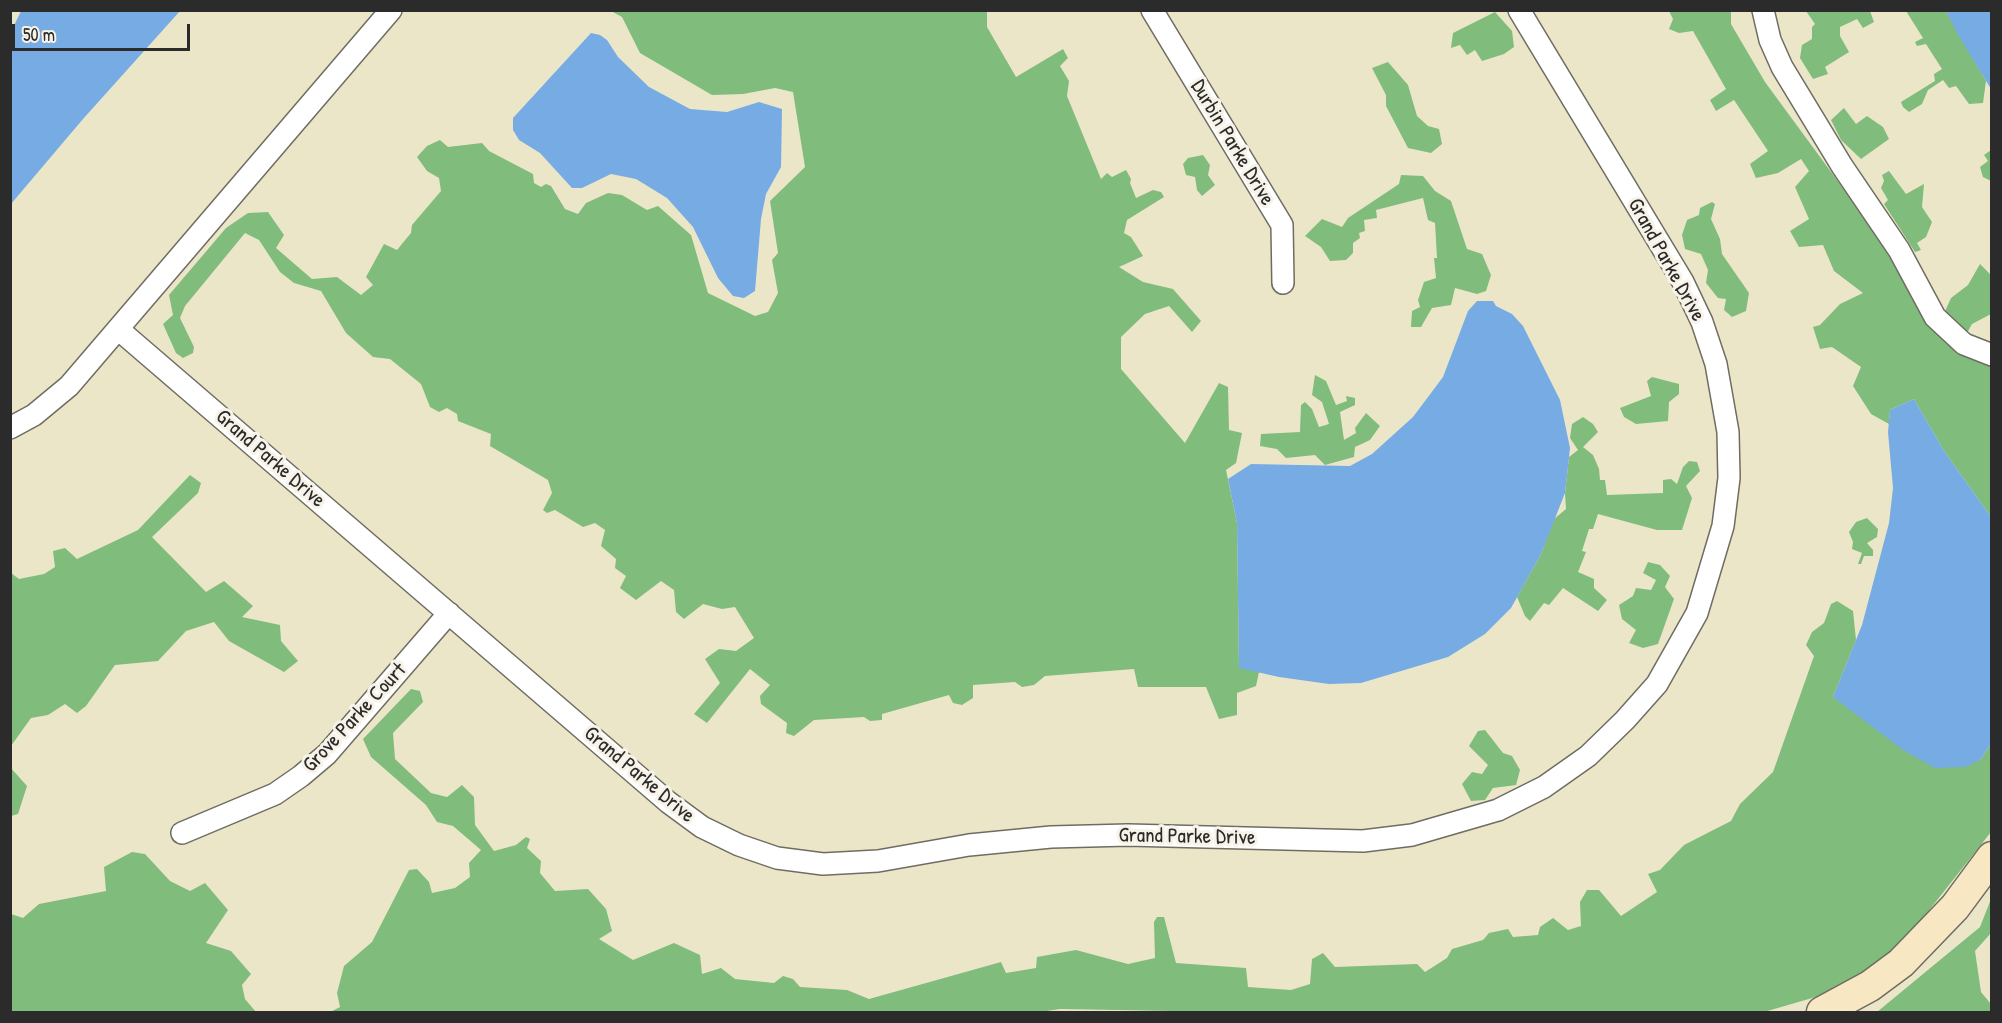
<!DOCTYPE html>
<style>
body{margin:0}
#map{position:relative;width:2002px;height:1023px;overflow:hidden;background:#ece6c9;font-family:"Patrick Hand",sans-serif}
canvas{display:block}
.frame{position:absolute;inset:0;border:12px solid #2b2b2b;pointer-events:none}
.scale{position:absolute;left:12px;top:24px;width:178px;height:27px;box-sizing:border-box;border:3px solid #2b2b2b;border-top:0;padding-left:8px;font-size:18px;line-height:21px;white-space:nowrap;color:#2b2b2b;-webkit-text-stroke:4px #f7f3e8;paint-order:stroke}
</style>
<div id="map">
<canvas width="2002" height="1023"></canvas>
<div class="frame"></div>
<div class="scale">50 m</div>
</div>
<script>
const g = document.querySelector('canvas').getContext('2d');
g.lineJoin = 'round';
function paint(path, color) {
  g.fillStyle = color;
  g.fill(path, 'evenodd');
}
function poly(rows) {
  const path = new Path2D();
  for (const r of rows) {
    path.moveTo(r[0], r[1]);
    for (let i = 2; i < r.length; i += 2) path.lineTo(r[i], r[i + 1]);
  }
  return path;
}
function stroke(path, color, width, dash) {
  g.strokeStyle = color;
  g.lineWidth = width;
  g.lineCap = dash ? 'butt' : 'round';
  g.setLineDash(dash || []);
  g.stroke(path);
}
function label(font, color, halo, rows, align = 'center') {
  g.font = font + ' "Patrick Hand",sans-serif';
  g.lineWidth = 6;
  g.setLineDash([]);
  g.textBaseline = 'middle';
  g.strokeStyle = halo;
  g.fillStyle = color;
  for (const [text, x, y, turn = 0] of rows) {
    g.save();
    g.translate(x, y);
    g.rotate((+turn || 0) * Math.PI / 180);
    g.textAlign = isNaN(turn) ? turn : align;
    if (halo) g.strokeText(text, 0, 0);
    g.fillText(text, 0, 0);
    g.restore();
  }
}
const forest = poly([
 [611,11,987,11,987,27,1016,77,1063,49,1068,58,1060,66,1069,81,1067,96,1101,179,1107,173,1112,177,1126,170,1131,179,1130,183,1136,198,1153,190,1161,192,1164,197,1127,220,1124,233,1131,237,1143,256,1119,267,1143,282,1173,289,1201,321,1192,332,1169,306,1145,314,1121,337,1121,369,1185,443,1219,383,1228,387,1229,430,1242,433,1236,463,1226,470,1237,523,1239,667,1259,672,1256,686,1237,693,1237,715,1219,719,1206,687,1138,687,1134,669,1045,676,1034,685,1022,687,1015,682,973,685,973,698,962,705,953,703,949,695,882,714,882,720,870,721,864,717,814,720,794,736,786,733,787,723,761,704,760,696,770,685,750,669,707,723,694,714,720,683,705,659,719,649,736,651,754,638,735,607,722,609,703,604,684,619,676,612,674,590,661,581,636,600,620,588,626,576,615,568,616,559,601,546,605,530,595,523,583,527,555,510,547,513,543,510,552,493,548,480,490,446,491,434,458,421,457,414,447,408,439,412,430,407,421,384,390,359,373,357,346,333,321,291,294,283,280,272,259,240,245,233,185,306,180,318,194,347,193,353,183,358,176,353,163,324,173,315,169,295,226,228,248,213,268,212,284,235,276,248,312,279,337,277,361,295,373,285,366,277,384,244,397,250,411,233,412,225,441,191,439,178,427,171,417,157,427,146,440,140,448,147,482,143,489,151,533,174,534,183,541,187,546,184,551,186,565,209,578,214,586,203,608,193,622,195,647,210,658,206,691,235,708,293,755,316,768,312,778,293,772,260,778,253,770,201,805,167,793,92,775,88,743,94,712,95,640,53,622,17],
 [1669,11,1731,11,1731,24,1765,82,1892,255,1935,328,1966,356,1991,362,1991,517,1944,451,1914,399,1890,410,1889,424,1871,414,1853,386,1861,367,1832,347,1820,349,1813,327,1820,325,1840,304,1863,293,1834,271,1823,245,1799,247,1790,231,1809,219,1795,187,1809,171,1801,159,1778,173,1756,178,1750,164,1768,151,1734,100,1716,111,1710,100,1726,89,1693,31,1679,33,1669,29,1673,19],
 [1806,11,1870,11,1874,22,1863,28,1857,19,1840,27,1840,36,1849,52,1825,67,1828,74,1813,79,1800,58,1802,45,1812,39,1812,27,1815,24],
 [1906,11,1946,11,1986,81,1983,103,1969,104,1956,86,1949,88,1943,80,1928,90,1922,104,1909,112,1903,107,1901,102,1935,81,1934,74,1942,69,1926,44,1917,46,1915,42,1923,38],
 [1495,12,1512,31,1514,47,1504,54,1482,61,1475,50,1467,55,1460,45,1451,48,1453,33],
 [1388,62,1408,85,1417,116,1428,126,1439,129,1442,144,1431,153,1408,148,1386,106,1386,95,1372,68],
 [1844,108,1856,124,1867,116,1883,127,1889,139,1861,159,1841,140,1831,120],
 [1991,150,1992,181,1991,181,1983,177,1980,167,1988,161,1984,155],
 [1203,155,1210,165,1208,175,1215,185,1202,196,1197,190,1195,177,1186,175,1183,164,1188,158],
 [1889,171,1906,194,1924,184,1922,207,1932,222,1926,237,1917,243,1921,250,1915,252,1884,204,1888,200,1881,188,1884,181,1882,175],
 [1401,175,1423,176,1435,191,1451,201,1467,249,1482,254,1491,275,1486,291,1477,294,1455,288,1451,305,1432,308,1421,327,1411,327,1412,311,1420,307,1418,300,1424,282,1436,278,1434,258,1437,258,1435,223,1428,220,1423,198,1376,210,1377,218,1364,220,1365,231,1359,233,1360,238,1353,243,1353,253,1346,260,1330,261,1321,247,1305,236,1322,219,1342,227,1348,218,1399,184],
 [1712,202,1715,204,1711,219,1720,239,1722,254,1749,293,1746,311,1732,317,1724,310,1726,299,1718,298,1706,283,1708,270,1701,254,1685,249,1682,235,1687,220,1699,215,1700,208],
 [1980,264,1991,275,1991,314,1972,324,1967,333,1942,318,1951,298,1968,285],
 [1315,375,1326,381,1336,405,1347,401,1346,396,1355,398,1355,405,1340,412,1344,440,1356,433,1355,428,1366,413,1380,426,1370,440,1355,447,1354,457,1325,465,1315,455,1286,458,1277,449,1260,446,1261,434,1300,432,1301,405,1305,402,1312,409,1319,427,1329,424,1322,402,1312,395],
 [1652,377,1679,384,1679,394,1669,402,1668,421,1636,424,1624,417,1620,408,1651,396,1647,381],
 [1583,417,1593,424,1598,432,1583,447,1593,455,1599,469,1600,480,1605,480,1607,495,1663,493,1663,480,1671,479,1677,484,1683,467,1689,461,1697,462,1700,471,1686,486,1692,498,1682,530,1657,530,1598,514,1593,529,1589,529,1582,551,1586,552,1578,572,1594,579,1594,588,1607,600,1598,611,1563,588,1549,605,1544,603,1530,621,1525,616,1517,597,1541,554,1554,519,1566,509,1565,493,1569,457,1578,450,1570,438,1572,424],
 [190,475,201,483,198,493,152,537,206,592,224,581,253,606,242,617,280,625,281,641,298,661,284,672,229,641,214,622,186,631,158,661,115,665,86,706,77,713,65,704,48,715,31,718,11,746,11,573,19,579,44,574,55,567,53,551,65,548,77,559,138,530],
 [1867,518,1878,529,1877,537,1867,543,1873,550,1873,556,1864,556,1861,564,1858,564,1862,553,1852,549,1853,542,1849,532,1856,522],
 [1648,562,1660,565,1670,576,1665,587,1674,599,1658,644,1643,648,1629,643,1636,630,1622,619,1619,605,1633,596,1636,588,1651,590,1656,580,1643,573],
 [1837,601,1853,611,1856,640,1833,697,1980,760,1991,744,1991,832,1892,957,1826,994,1764,1012,1228,1012,1060,1009,1040,1012,330,1012,340,1007,337,993,344,966,372,942,409,870,417,869,429,882,432,893,455,888,470,877,469,863,481,850,453,826,437,822,426,805,371,757,363,739,411,689,420,691,423,702,393,733,395,759,431,793,447,797,462,785,474,797,475,825,494,851,516,845,526,837,530,839,527,848,541,861,540,873,555,891,588,889,606,909,612,931,599,939,633,960,674,943,700,955,702,974,721,968,735,979,774,983,783,976,793,979,800,987,847,990,869,999,1001,962,1006,973,1036,968,1037,957,1076,950,1128,964,1155,958,1154,922,1157,917,1164,917,1176,963,1246,968,1248,987,1291,990,1310,984,1312,959,1323,953,1335,967,1417,964,1425,972,1447,958,1452,949,1483,940,1489,933,1508,929,1513,937,1538,935,1540,927,1553,918,1568,930,1581,926,1580,902,1587,890,1599,890,1621,916,1657,892,1648,874,1660,870,1684,845,1731,821,1740,804,1773,772,1814,656,1806,645,1812,632,1824,623,1831,604],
 [1485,730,1503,753,1512,756,1520,770,1516,785,1493,788,1485,800,1471,801,1462,784,1472,772,1482,774,1488,765,1469,746,1478,731],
 [10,767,27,786,18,814,11,816],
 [132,852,145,854,170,881,190,891,205,883,228,910,206,943,231,951,251,974,242,985,245,999,256,1012,11,1012,11,914,23,918,39,904,106,891,104,867],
 [1991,899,1991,933,1975,951,1981,992,1991,1004,1991,1012,1877,1012,1980,927]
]);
const water = poly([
 [21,11,180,11,83,119,11,204,11,32],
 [1946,11,1991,11,1991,89,1957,33],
 [591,33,600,35,607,40,618,57,649,87,690,109,727,112,759,102,782,109,781,167,766,194,761,219,755,291,744,298,733,296,718,278,693,227,667,198,636,179,611,174,582,188,572,188,540,153,519,140,513,130,513,118],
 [1477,301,1493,301,1496,306,1512,314,1523,326,1560,400,1570,448,1565,493,1541,554,1511,608,1485,634,1448,657,1361,683,1329,684,1279,677,1239,668,1237,523,1228,479,1251,464,1350,466,1372,454,1413,417,1443,377,1468,311],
 [1914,399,1944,451,1991,517,1991,744,1980,760,1965,767,1935,768,1903,750,1833,697,1862,625,1889,523,1893,488,1888,432,1890,410]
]);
const street = poly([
 [1152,10,1282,225,1283,283],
 [1763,10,1770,40,1782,67,1842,166,1899,250,1935,317,1964,344,1992,355],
 [118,329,668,802,702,827,739,845,777,858,823,864,878,861,969,845,1051,837,1128,835,1363,841,1412,835,1498,810,1544,787,1588,756,1625,720,1657,684,1697,613,1723,526,1729,478,1728,432,1716,364,1702,322,1683,282,1519,10],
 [10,428,34,415,69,386,391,10],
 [182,833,275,794,301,776,327,754,449,613]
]);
const secondary = poly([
 [1822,1012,1870,986,1901,963,1955,907,1992,857]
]);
const streetNames = [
 ["Durbin Parke Drive",1232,143,59],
 ["Grand Parke Drive",1666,260,61],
 ["Grand Parke Drive",270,459,41],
 ["Grove Parke Court",355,718,-47],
 ["Grand Parke Drive",639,775,40],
 ["Grand Parke Drive",1187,837,1]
];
paint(forest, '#80bc7b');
paint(water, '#76abe4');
stroke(street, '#6f6c62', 24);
stroke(secondary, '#6f6c62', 33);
stroke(street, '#fff', 21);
stroke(secondary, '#f7e8c3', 30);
label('21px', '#2b2b2b', '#f7f3e8', streetNames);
</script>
